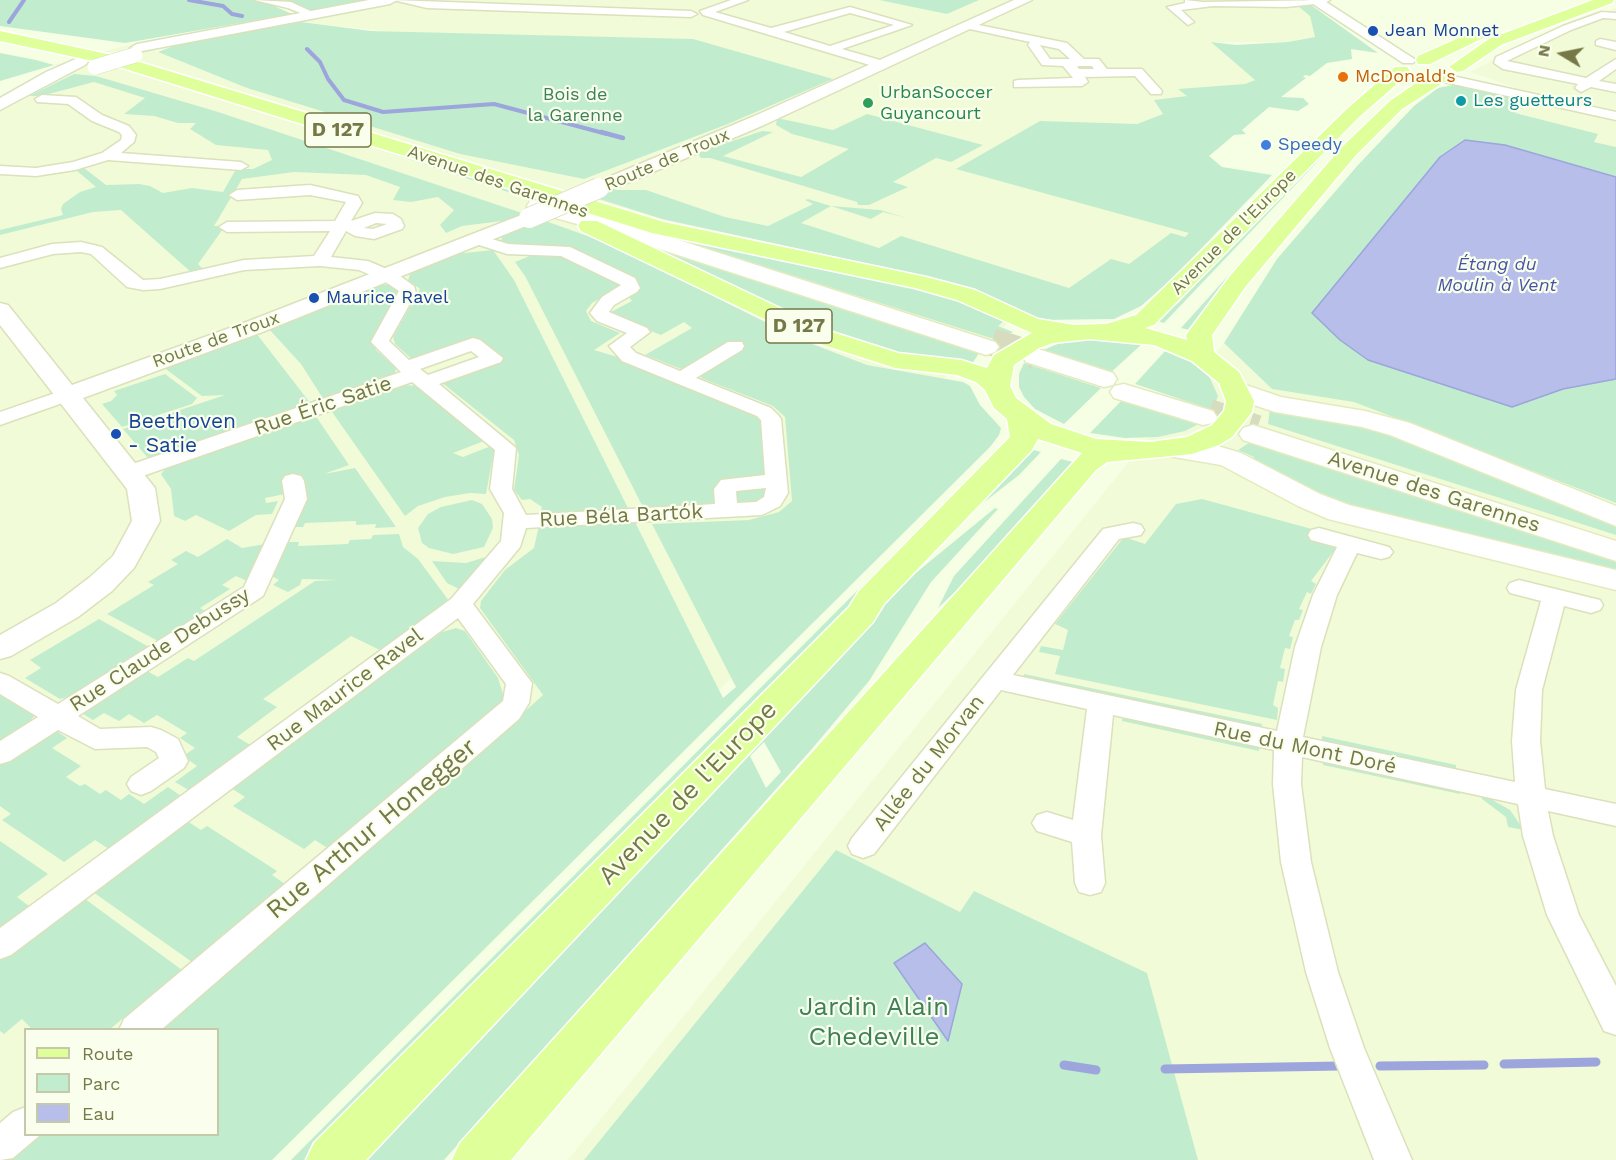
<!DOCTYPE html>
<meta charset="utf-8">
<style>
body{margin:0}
#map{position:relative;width:1616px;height:1160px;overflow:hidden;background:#f6fee4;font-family:"Work Sans",sans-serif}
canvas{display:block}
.legend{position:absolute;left:24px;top:1028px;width:195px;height:108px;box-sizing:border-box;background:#f9ffec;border:2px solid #c5c9aa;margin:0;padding:8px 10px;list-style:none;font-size:18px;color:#767847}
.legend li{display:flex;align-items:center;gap:12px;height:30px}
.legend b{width:30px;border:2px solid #c5c9aa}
.north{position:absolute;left:1532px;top:24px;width:60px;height:60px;-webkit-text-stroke:4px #f9ffec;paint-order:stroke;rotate:280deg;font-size:16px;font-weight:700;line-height:24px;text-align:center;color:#767847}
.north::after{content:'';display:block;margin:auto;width:21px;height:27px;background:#767847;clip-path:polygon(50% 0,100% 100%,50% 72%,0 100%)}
</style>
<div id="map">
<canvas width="1616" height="1160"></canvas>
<ul class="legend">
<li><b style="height:8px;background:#deff9a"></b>Route</li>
<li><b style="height:16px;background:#c1edce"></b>Parc</li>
<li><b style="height:16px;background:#b6bee9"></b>Eau</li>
</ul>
<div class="north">N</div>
</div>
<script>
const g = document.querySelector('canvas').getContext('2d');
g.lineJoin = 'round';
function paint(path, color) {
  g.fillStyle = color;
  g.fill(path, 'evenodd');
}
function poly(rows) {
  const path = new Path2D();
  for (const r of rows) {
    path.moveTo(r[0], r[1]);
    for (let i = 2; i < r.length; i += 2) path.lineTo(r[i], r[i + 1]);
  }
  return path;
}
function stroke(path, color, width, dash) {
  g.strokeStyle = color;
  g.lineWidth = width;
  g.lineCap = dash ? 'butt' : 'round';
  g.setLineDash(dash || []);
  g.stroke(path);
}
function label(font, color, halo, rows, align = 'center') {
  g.font = font + ' "Work Sans",sans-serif';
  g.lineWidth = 4.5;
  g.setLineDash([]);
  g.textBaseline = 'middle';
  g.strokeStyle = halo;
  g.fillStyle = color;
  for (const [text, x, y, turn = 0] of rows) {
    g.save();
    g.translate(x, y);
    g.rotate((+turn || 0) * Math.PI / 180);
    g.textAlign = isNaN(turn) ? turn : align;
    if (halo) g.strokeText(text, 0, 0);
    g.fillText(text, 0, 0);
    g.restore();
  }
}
const residential = poly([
 [393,0,1291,0,1310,16,1316,37,1288,42,1212,42,1255,80,1137,124,1065,123,1030,127,1254,182,1136,291,1031,303,931,390,967,447,240,1160,0,1160,0,112,68,76,54,65,135,43,247,88,460,154,584,179,728,124,832,79,301,22,396,3],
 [26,1030,218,1030,218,1134,26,1134],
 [1616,8,1616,147,1545,130,1513,113,1532,102,1521,90,1471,72,1530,40],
 [1224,343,1272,389,1354,401,1616,503,1616,1160,568,1160]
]);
const green = poly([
 [0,0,369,0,311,10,281,1,274,6,292,14,125,43,0,26],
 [879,0,979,0,947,14],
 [1311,5,1378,53,1351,49,1352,59,1327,63,1310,76,1305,75,1303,77,1306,78,1281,97,1303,98,1309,104,1298,111,1269,107,1242,130,1246,134,1234,135,1209,156,1222,167,1272,175,1174,277,1141,306,1114,319,1041,320,975,290,943,280,662,219,593,197,607,190,646,190,725,217,768,226,813,204,805,200,808,199,831,206,880,210,907,218,883,212,871,219,831,206,801,223,879,248,901,236,1069,288,1111,259,1129,264,1171,233,1185,237,1189,233,956,169,1040,121,1137,124,1163,114,1154,100,1187,96,1178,89,1245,84,1255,80,1211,42,1236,45,1288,42,1315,37,1310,16,1298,6],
 [301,22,371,31,693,39,833,79,728,124,584,179,460,154,247,88,158,52,178,44],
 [0,53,36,60,54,65,0,81],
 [74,74,96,76,215,111,525,214,502,221,462,226,446,233,440,225,454,210,438,197,411,202,393,200,400,187,366,175,294,172,242,179,214,226,225,226,198,264,204,270,192,273,121,210,93,212,0,235,0,230,63,215,61,209,63,204,80,192,96,187,76,170,84,168,106,185,139,184,150,186,163,193,192,188,223,192,236,169,253,169,272,160,268,150,216,145,190,129,196,123,178,123,154,116,124,114,145,98,94,82,41,96,29,96],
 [1423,82,1193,331,1181,328,1365,124,1399,95,1416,83],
 [1458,84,1532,102,1515,113,1598,134,1594,142,1616,147,1616,503,1354,402,1272,389,1224,343,1277,259,1358,165,1414,106,1438,88],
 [1387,93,1357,120,1164,323,1154,320,1178,303,1350,123],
 [264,111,553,202,547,205],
 [867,114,983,145,951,162,936,158,893,182,908,187,869,205,858,205,857,202,710,158,701,158,697,153,762,131,773,132,723,156,801,177,849,149,792,134,776,125,777,118,833,130],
 [540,219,607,243,799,339,867,365,963,382,970,386,980,405,1001,428,999,435,990,447,272,1160,3,1160,33,1135,218,1134,218,1030,157,1029,434,794,543,695,480,608,481,601,505,570,534,548,539,525,635,522,723,698,736,687,652,524,749,520,779,512,792,501,785,417,773,406,701,378,702,373,684,370,645,355,692,328,684,322,661,335,607,314,632,301,628,296,630,284,572,248,513,244,501,241,503,234],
 [633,225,912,283,969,300,1005,320,998,326,1013,332,997,340],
 [617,231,981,350,972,364,885,353,817,327],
 [493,250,514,280,630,512,540,514,542,507,530,499,522,500,514,490,519,455,514,440,441,382,487,366,477,339,414,361,395,344,393,337,420,289,408,280,411,271,455,254],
 [532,255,561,257,618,284,619,286,614,291,592,303,586,311,591,321,620,333,594,350,621,358,759,415,764,421,766,473,716,504,645,511,525,276,515,262],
 [376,285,394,285,399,292,372,338,376,350,396,368,395,373,324,400,301,364,268,328],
 [256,333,311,404,159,458,147,457,123,429,225,395,202,396,163,367],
 [1093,339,1142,344,1108,375,1036,353,1060,343],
 [1166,350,1190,360,1209,376,1218,396,1213,410,1135,384],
 [1024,363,1101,388,1064,424,1035,409,1024,397,1019,387,1019,374],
 [165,374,197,398,192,404,122,427,102,404,111,401,117,395,114,391],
 [403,385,418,386,484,441,453,453,463,457,491,446,494,450,486,494,470,493,445,497,418,506,405,516,330,409],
 [1126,396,1203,422,1185,431,1158,437,1125,438,1090,433],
 [1270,408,1356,421,1616,523,1616,535,1268,424],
 [315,415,349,465,324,474,355,468,396,527,375,528,376,524,356,525,356,521,305,523,303,527,286,527,299,497,307,495,303,478,283,483,285,494,265,498,266,503,278,501,272,514,256,515,229,531,196,515,185,521,174,516,171,489,161,474,167,467],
 [1255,439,1616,555,1616,572,1353,509,1307,491,1252,461,1254,457,1238,450],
 [1009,441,1015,443,312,1160,291,1160,1004,443],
 [1030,449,1041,452,1019,475,979,506,977,504],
 [1061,459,1073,462,967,581,938,608,954,576],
 [765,488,768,490,765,496,759,500,749,505,736,505,734,489],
 [1202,499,1319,531,1318,539,1336,548,1311,581,1316,584,1311,594,1307,592,1299,609,1303,610,1299,620,1295,620,1289,636,1293,637,1290,649,1285,648,1280,668,1285,669,1283,682,1278,681,1273,705,1278,708,1277,720,1055,674,1060,656,1039,652,1041,646,1063,650,1068,630,1055,624,1124,537,1145,544,1176,504],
 [472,500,482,504,492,519,493,528,484,547,453,554,429,548,422,543,418,528,428,514,441,507],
 [995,508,998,509,931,582,869,681,811,750,444,1160,348,1160,895,590],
 [764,742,781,772,766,788,750,756],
 [399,534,403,547,418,559,449,601,382,651,351,636,263,699,277,707,237,737,252,746,192,792,175,782,197,766,183,756,195,748,180,738,187,733,157,715,144,723,129,714,119,721,104,713,93,720,78,711,143,669,158,677,188,658,194,661,315,581,337,580,302,579,300,585,288,592,273,585,279,580,268,574,281,542,299,542,298,546,348,544,350,540,371,539,373,535],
 [227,539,242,548,265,544,252,567,254,569,249,582,236,576,228,581,222,585,230,589,200,608,205,611,158,641,107,614,154,585,148,582,178,564,171,560,186,551,198,557],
 [489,556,461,590,447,583,432,561,466,563],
 [99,619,149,647,71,696,60,699,25,678,41,668,30,660],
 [456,628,465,631,498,678,504,697,492,715,329,849,315,840,304,849,233,806,245,797,231,788,442,632],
 [1024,674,1262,724,1261,731,1023,680],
 [0,695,34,716,28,724,0,742],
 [1123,716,1260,745,1259,751,1122,721],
 [52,728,67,738,52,748,81,766,66,777,80,786,85,784,100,794,106,790,121,800,129,794,144,804,168,787,184,798,112,851,95,840,64,862,2,820,11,814,0,806,0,762],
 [1322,736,1456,765,1456,772,1322,743],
 [1323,759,1459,788,1460,794,1323,765],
 [1482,794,1510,810,1524,830,1508,827,1506,817,1482,799],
 [187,821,201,830,207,826,277,871,272,875,285,884,192,962,93,892],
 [0,841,48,874,17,897,33,909,0,935],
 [836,850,960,912,974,891,1147,973,1198,1160,584,1160],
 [85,899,182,970,110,1029,32,1029,22,1019,4,1034,0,1031,0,961]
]);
const water = poly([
 [1465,140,1505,145,1616,177,1616,379,1563,389,1512,407,1368,360,1340,340,1312,313,1440,157,1465,140],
 [925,943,962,984,948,1041,894,963,925,943]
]);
const streamFar2 = poly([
 [189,0,223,6,232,14,242,16],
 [9,22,24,0],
 [307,49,320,62,328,79,344,100,383,112,494,104,607,134]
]);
const streamFar1 = poly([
 [601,132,623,138]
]);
const stream = poly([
 [1504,1064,1596,1062],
 [1064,1065,1096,1070],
 [1380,1066,1484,1065],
 [1165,1069,1340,1066]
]);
const secondaryTunnel = poly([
 [992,342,1035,356],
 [1209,413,1257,429]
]);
const minor = poly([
 [254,0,291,2,319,15,313,18,288,8,254,0],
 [393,0,691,11,697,14,691,17,427,8,393,0],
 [731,0,748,0,715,12,771,28,850,7,912,25,842,49,887,62,889,65,883,69,703,15,700,11,731,0],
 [850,13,894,25,830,46,784,32,850,13],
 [1185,0,1203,2,1330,0,1325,3,1286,7,1213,6,1181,10,1194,22,1188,25,1167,7,1185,3,1185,0],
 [1602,12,1616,13,1616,19,1603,18,1571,30,1507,61,1586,78,1616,59,1616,69,1599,81,1616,84,1616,92,1591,87,1581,92,1575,88,1578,84,1503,69,1494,63,1496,57,1563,26,1602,12],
 [969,23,1067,43,1084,59,1099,59,1107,69,1142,69,1162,91,1161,94,1151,94,1135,76,1085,77,1088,82,1082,86,1014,87,1014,81,1018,80,1073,78,1063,66,1042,65,1028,45,1030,42,965,28,963,26,969,23],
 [1040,45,1059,49,1070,59,1050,59,1040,45],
 [1077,66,1092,66,1094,69,1079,69,1077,66],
 [1600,39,1616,42,1616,50,1596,45,1596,41,1600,39],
 [1448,75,1616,112,1616,120,1444,82,1442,79,1448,75],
 [42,95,76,97,102,115,129,126,136,135,134,142,121,153,241,162,248,166,241,170,108,160,75,170,36,176,0,174,0,166,36,168,73,162,102,153,121,140,122,135,119,132,92,121,68,104,37,102,35,99,42,95],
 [310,185,358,196,362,203,351,221,375,213,393,214,401,219,404,226,402,229,374,239,355,236,346,231,331,257,368,261,396,273,414,286,416,293,389,341,409,360,473,338,480,340,503,358,501,362,439,384,516,448,512,489,526,515,715,504,714,489,721,480,765,475,761,420,757,416,622,361,609,346,627,333,597,321,590,313,602,297,621,285,561,256,507,254,470,242,468,239,470,236,476,234,508,244,570,247,635,278,640,288,637,292,614,305,609,312,647,328,650,332,630,347,636,353,680,371,728,342,742,342,744,346,742,350,696,378,771,408,778,415,781,419,788,493,780,506,762,515,526,528,520,547,473,604,532,683,529,703,519,719,161,1030,119,1030,124,1019,503,701,506,684,458,618,11,955,0,959,0,928,451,599,501,541,504,513,490,489,495,450,412,382,137,478,121,478,118,473,121,468,401,372,371,342,399,291,384,281,359,270,320,266,244,270,160,289,143,290,127,287,91,254,81,252,53,254,0,268,0,258,52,244,81,242,102,247,143,280,160,279,244,260,314,256,330,231,227,232,219,227,227,222,335,221,346,202,310,195,237,200,229,195,237,190,310,185],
 [376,223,387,224,373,229,364,228,376,223],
 [471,351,479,357,428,375,420,369,471,351],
 [766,488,764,497,756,502,737,503,736,491,766,488],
 [67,389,74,391,77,395,74,399,0,425,0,412,67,389],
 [293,474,301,476,304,481,307,499,263,596,78,716,100,729,151,727,161,730,178,739,188,761,184,768,151,791,141,795,131,791,127,784,131,777,159,758,156,752,147,747,95,749,58,730,10,761,0,764,0,741,38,717,0,694,0,673,9,676,58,704,244,587,285,499,282,481,285,476,293,474],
 [1133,523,1141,525,1144,530,1141,535,1119,539,1013,675,1277,731,1295,647,1313,595,1337,547,1311,540,1308,535,1311,530,1319,528,1389,547,1393,552,1389,557,1381,559,1357,553,1337,595,1321,647,1303,737,1515,782,1512,741,1516,690,1541,601,1510,593,1507,588,1510,583,1519,580,1600,600,1603,605,1600,610,1591,613,1564,606,1542,690,1540,741,1545,789,1616,804,1616,826,1548,811,1553,836,1579,915,1616,986,1616,1035,1604,1031,1547,915,1523,836,1518,804,1302,757,1301,784,1311,862,1338,972,1364,1048,1412,1160,1374,1160,1330,1048,1306,972,1281,862,1273,784,1274,750,1113,715,1101,835,1105,883,1101,892,1090,895,1079,892,1075,883,1072,842,1037,831,1032,823,1037,815,1047,812,1073,820,1087,709,1001,690,874,854,863,858,852,854,848,846,852,838,1103,529,1133,523],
 [26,1107,26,1134,39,1136,13,1158,0,1160,0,1123,13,1112,26,1107]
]);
const tertiary = poly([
 [369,0,397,0,390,4,137,52,130,48,137,44,369,0],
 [1014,0,1032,0,764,125,606,192,599,194,590,188,592,184,752,117,1014,0],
 [1307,0,1323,0,1416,60,1413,63,1403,63,1307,0],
 [80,57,85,59,88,62,85,65,0,110,0,98,46,72,80,57],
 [529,212,539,218,536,222,265,331,83,398,155,488,160,521,134,568,112,591,78,617,11,656,0,659,0,635,56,603,90,577,113,556,132,521,127,489,0,325,0,303,8,305,72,385,249,321,529,212]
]);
const secondary = poly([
 [538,200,626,223,995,342,999,347,995,352,986,355,977,352,610,233,530,211,527,206,530,201,538,200],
 [1035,348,1113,373,1117,379,1113,385,1104,387,1026,362,1022,356,1026,350,1035,348],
 [1237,382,1281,397,1365,411,1410,423,1616,506,1616,526,1390,435,1362,427,1275,412,1227,396,1223,390,1227,384,1237,382],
 [1124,384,1213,411,1217,417,1213,423,1203,425,1114,398,1110,392,1114,386,1124,384],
 [1253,425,1616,541,1616,561,1243,440,1239,434,1243,428,1253,425],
 [1172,440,1211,444,1241,453,1320,494,1349,505,1616,570,1616,590,1328,519,1298,506,1221,465,1162,455,1158,449,1162,443,1172,440]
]);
const primary = poly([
 [1593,0,1614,0,1612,3,1501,45,1463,71,1457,72,1449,67,1489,39,1593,0],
 [1479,29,1487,34,1485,37,1430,64,1418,64,1416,60,1418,56,1479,29],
 [0,31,126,58,664,222,926,277,975,290,1038,319,1074,325,1106,324,1136,315,1347,109,1395,67,1407,67,1410,71,1407,75,1359,117,1154,325,1145,328,1187,340,1186,335,1230,276,1342,147,1390,101,1425,77,1440,74,1449,79,1402,109,1356,155,1246,286,1212,335,1214,352,1239,372,1254,401,1252,412,1232,437,1219,445,1192,454,1107,462,1096,470,511,1160,452,1160,460,1143,1082,453,1038,439,1032,450,884,604,873,622,366,1160,306,1160,314,1143,849,607,859,591,1010,437,1007,419,994,408,985,390,976,382,957,375,895,368,808,340,581,231,578,226,581,221,597,221,826,330,898,353,961,360,987,368,994,355,1032,333,957,300,915,288,652,233,116,66,0,41,0,31],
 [1090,339,1154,345,1192,361,1219,383,1226,401,1224,411,1212,425,1187,437,1150,442,1096,439,1051,424,1016,398,1010,386,1014,365,1039,348,1053,343,1090,339]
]);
const tertiaryBridgeFar1 = poly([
 [95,67,135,55]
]);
const tertiaryBridge = poly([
 [529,218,599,188]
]);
const markers = [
 [1373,31,6,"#1a4fb4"],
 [1343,77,6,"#e8710a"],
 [1461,101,6,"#0f9aa8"],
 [868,103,6,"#2e9e5b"],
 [1266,145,6,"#3f7fe0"],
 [314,298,6,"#1a4fb4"],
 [116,434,6,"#1a4fb4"]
];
const farTransitnames = [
 ["Jean Monnet",1385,31],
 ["Maurice Ravel",326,298]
];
const farFoodnames = [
 ["McDonald's",1355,77]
];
const farLeisurenames = [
 ["UrbanSoccer",880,93],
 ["Guyancourt",880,114]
];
const farParknames = [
 ["Bois de",575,95],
 ["la Garenne",575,116]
];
const farCulturenames = [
 ["Les guetteurs",1473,101]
];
const farShopnames = [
 ["Speedy",1278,145]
];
const farStreetnames = [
 ["Route de Troux",667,160,-23],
 ["Avenue des Garennes",498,182,19],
 ["Avenue de l'Europe",1234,232,-45],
 ["Route de Troux",216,340,-20]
];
const farWaternames = [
 ["Étang du",1497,265],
 ["Moulin à Vent",1497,286]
];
const shields = [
 [338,130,66],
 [799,326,66]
];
const shieldNames = [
 ["D 127",338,130],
 ["D 127",799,326]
];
const streetNames = [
 ["Rue Éric Satie",323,406,-19],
 ["Avenue des Garennes",1434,492,18],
 ["Rue Béla Bartók",621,516,-3],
 ["Rue Claude Debussy",160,650,-33],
 ["Rue Maurice Ravel",345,690,-37],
 ["Rue du Mont Doré",1305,748,12],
 ["Allée du Morvan",929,763,-52]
];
const transitNames = [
 ["Beethoven",128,422],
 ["- Satie",128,446]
];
const nearStreetnames = [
 ["Avenue de l'Europe",688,793,-46],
 ["Rue Arthur Honegger",372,829,-40]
];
const nearParknames = [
 ["Jardin Alain",874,1007],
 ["Chedeville",874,1037]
];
paint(residential, '#f2fbd7');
paint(green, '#c1edce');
paint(water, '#b6bee9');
stroke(water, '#9ca5dc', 1.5);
stroke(streamFar2, '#9ca5dc', 4);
stroke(streamFar1, '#9ca5dc', 4.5);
stroke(stream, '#9ca5dc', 9);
stroke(secondaryTunnel, '#d6dcbd', 28, [28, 14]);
stroke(minor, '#dae1bb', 3);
stroke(tertiary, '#dae1bb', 3);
stroke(secondary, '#e3ebbe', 3);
stroke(primary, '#fff', 3);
paint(minor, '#fff');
paint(tertiary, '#fff');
paint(secondary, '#fff');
paint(primary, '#deff9a');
stroke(tertiaryBridgeFar1, '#dae1bb', 16, []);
stroke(tertiaryBridge, '#dae1bb', 22, []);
stroke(tertiaryBridgeFar1, '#fff', 15);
stroke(tertiaryBridge, '#fff', 20);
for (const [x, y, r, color] of markers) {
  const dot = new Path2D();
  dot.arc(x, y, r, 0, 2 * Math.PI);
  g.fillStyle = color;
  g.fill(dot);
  stroke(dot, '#f9ffec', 2);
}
label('18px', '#164399', '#f9ffec', farTransitnames, 'left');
label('18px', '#c56008', '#f9ffec', farFoodnames, 'left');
label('18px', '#27864d', '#f9ffec', farLeisurenames, 'left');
label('18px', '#3e8059', '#f9ffec', farParknames);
label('18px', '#0d838f', '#f9ffec', farCulturenames, 'left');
label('18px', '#366cbe', '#f9ffec', farShopnames, 'left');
label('18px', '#767847', '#f9ffec', farStreetnames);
label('italic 18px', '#4753a4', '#f9ffec', farWaternames);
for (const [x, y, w] of shields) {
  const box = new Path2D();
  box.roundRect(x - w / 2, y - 17, w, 34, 4.5);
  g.fillStyle = '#f9ffec';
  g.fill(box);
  stroke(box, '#767847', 1.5);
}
label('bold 20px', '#767847', null, shieldNames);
label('21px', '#767847', '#f9ffec', streetNames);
label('21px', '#164399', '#f9ffec', transitNames, 'left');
label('26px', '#767847', '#f9ffec', nearStreetnames);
label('26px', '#3e8059', '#f9ffec', nearParknames);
</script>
